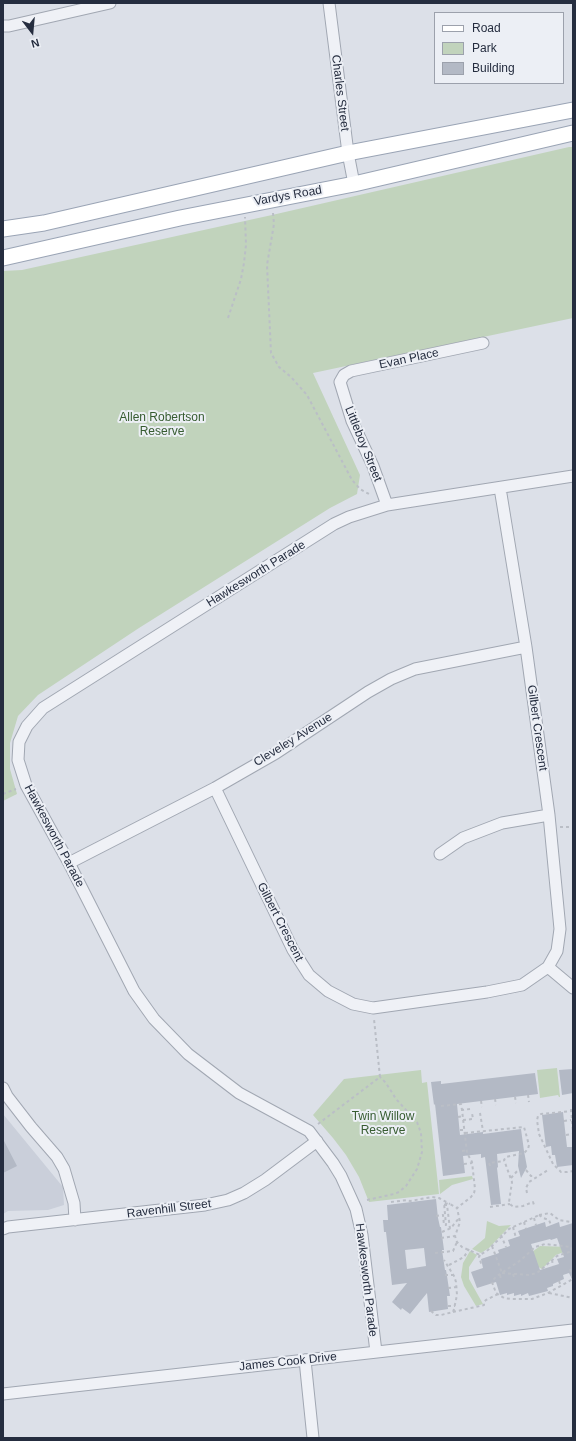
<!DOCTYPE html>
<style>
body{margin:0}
#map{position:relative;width:576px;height:1441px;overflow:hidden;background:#dce0e8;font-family:Arial,sans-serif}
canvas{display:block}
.frame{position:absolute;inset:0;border:4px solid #252d3f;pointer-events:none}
.legend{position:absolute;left:434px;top:12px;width:130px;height:72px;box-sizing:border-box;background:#eceff5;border:1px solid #9ca1ac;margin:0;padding:5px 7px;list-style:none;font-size:12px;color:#252d3f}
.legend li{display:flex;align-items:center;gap:8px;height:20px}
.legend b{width:20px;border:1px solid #9ca1ac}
.north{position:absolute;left:12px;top:12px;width:40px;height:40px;-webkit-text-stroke:3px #eceff5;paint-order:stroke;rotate:164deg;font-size:11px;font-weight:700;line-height:16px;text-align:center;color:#252d3f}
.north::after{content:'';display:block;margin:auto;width:14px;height:18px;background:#252d3f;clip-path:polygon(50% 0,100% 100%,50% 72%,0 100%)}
</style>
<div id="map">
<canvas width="576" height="1441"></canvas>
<div class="frame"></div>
<ul class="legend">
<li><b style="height:5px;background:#fff"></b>Road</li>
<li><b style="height:11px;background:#c1d3bc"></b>Park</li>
<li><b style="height:11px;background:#b3b9c5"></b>Building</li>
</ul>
<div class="north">N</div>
</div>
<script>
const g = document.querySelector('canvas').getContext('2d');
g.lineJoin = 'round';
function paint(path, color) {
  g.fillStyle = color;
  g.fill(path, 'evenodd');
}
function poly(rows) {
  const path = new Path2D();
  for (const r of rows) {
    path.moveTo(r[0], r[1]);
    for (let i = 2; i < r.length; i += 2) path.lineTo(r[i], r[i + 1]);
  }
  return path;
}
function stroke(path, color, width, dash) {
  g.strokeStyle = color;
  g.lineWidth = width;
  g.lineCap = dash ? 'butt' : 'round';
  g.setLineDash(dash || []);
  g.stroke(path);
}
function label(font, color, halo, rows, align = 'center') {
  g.font = font + ' Arial,sans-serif';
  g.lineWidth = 4;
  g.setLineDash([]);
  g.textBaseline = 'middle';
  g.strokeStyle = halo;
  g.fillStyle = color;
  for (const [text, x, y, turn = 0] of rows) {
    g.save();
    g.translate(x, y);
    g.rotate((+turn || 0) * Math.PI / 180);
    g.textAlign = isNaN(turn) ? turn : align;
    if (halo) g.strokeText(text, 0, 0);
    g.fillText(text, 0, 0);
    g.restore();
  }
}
const built = poly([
 [3,1114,63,1187,64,1205,48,1210,8,1211,3,1214]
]);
const green = poly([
 [569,147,573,147,573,318,313,373,360,475,357,494,330,508,139,628,38,695,18,716,10,743,10,769,17,794,3,801,3,271,22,270,272,215],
 [557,1068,560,1097,559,1097,558,1095,540,1098,537,1070],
 [421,1070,422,1083,427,1082,439,1194,369,1202,359,1177,346,1155,333,1138,313,1115,344,1079],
 [472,1176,473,1179,452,1185,440,1194,439,1180],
 [487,1221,499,1226,511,1225,489,1248,481,1253,472,1249,485,1238],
 [540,1246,569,1247,569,1250,556,1255,542,1269,525,1260,524,1258],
 [470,1251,477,1255,469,1267,469,1279,483,1304,476,1306,464,1286,461,1277,463,1263]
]);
const building = poly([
 [573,1069,573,1093,562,1095,559,1070],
 [535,1073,538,1094,457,1104,460,1135,483,1132,483,1134,521,1129,524,1151,527,1167,521,1178,518,1166,519,1151,497,1154,498,1167,497,1168,501,1204,491,1205,485,1157,481,1158,481,1154,463,1156,465,1173,443,1176,435,1104,434,1105,431,1082,441,1081,441,1084],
 [563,1112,567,1147,573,1147,573,1165,557,1167,555,1155,552,1155,551,1146,546,1147,542,1115],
 [3,1139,17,1166,3,1173],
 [436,1199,438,1218,440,1227,441,1227,444,1250,442,1250,445,1270,446,1270,447,1276,450,1296,447,1296,448,1309,429,1312,427,1293,410,1314,402,1308,401,1310,392,1302,407,1283,392,1285,386,1232,384,1232,383,1220,388,1220,387,1205],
 [424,1248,426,1266,407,1269,405,1250],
 [545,1222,546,1227,559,1222,560,1227,573,1223,573,1279,572,1279,569,1273,563,1275,564,1279,553,1284,553,1286,547,1288,548,1291,529,1296,528,1293,521,1296,521,1294,514,1296,514,1293,507,1295,507,1293,500,1295,496,1282,477,1288,471,1272,483,1268,481,1259,499,1253,498,1250,510,1246,508,1240,520,1236,518,1231],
 [557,1238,564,1257,557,1259,559,1264,540,1270,531,1244,550,1239,551,1240]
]);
const path = poly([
 [273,213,274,224,267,265,271,353,279,367,291,377,307,395,352,480,360,489,369,494],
 [228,318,241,279,244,263,246,245,245,217],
 [3,794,16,789],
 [560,827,573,827],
 [528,1095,529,1102],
 [515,1097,516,1103],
 [495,1099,496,1105],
 [481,1101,482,1107],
 [441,1106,461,1104,462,1110],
 [470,1109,462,1110,467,1153,472,1162,475,1189,474,1193,471,1197,457,1208,460,1222,455,1236,457,1242,462,1247,480,1255,488,1250,509,1229,539,1215,539,1214],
 [571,1109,573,1132],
 [573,1111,541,1114,538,1116,537,1120,539,1134,553,1164,561,1172,567,1172,573,1171],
 [480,1113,483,1131],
 [458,1117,463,1116],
 [463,1120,473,1119,472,1113],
 [564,1121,571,1120],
 [318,1124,380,1077,374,1019],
 [460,1130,464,1130],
 [465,1133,524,1127,529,1145,528,1149,524,1153,506,1157,504,1160,512,1182,509,1202,511,1205,514,1207,523,1206,533,1202,534,1205],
 [566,1135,573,1134],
 [462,1151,467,1150],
 [464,1164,472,1163],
 [490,1166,489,1163,504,1161],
 [526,1170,531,1176,535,1176],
 [511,1178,519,1169],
 [527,1193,526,1188,529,1182,548,1170],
 [367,1200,394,1194,399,1192,406,1186,417,1169,422,1152,421,1133,417,1122,396,1099,386,1083,380,1077],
 [391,1202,407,1200,410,1201,432,1197,439,1198,450,1204],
 [444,1205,447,1205,450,1229],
 [490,1207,510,1204],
 [539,1215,550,1213,559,1220,571,1222,573,1221],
 [539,1215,543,1218,549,1220,551,1225],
 [436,1216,443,1215,444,1225,446,1225,444,1203,450,1204,457,1208],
 [534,1218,536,1225],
 [524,1222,526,1229],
 [513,1227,516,1238],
 [442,1232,451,1228,459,1218],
 [501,1235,506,1247],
 [441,1238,455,1236],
 [492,1246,502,1273],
 [435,1253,453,1251,457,1242],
 [480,1255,479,1257,481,1263,482,1263],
 [552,1260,553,1266],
 [449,1265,464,1257,469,1249],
 [570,1269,573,1279],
 [502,1273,529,1275,537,1273,557,1256,572,1251,571,1247,545,1244,535,1247,521,1260,497,1276,493,1280,492,1282,496,1293,504,1298,511,1299,532,1299,548,1293,573,1279],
 [513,1274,515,1280],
 [445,1275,453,1275],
 [500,1275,501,1279],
 [559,1281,561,1286],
 [448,1288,457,1287],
 [549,1293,573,1298],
 [448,1306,455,1306],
 [431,1311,436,1315,441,1315,453,1312,454,1309,457,1295,456,1282,454,1276,444,1260],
 [453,1312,480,1306,484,1305,484,1302,486,1300,498,1294]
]);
const minor = poly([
 [329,3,348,153,354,184],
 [3,26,9,26,110,3],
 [387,505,373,466,352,421,340,382,344,375,351,371,483,343],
 [215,788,293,950,309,975,328,991,353,1004,373,1008,487,992,522,985,548,967,557,951,560,929,549,815,526,647,500,488],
 [440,854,463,838,502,823,549,815],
 [69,863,215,788,276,753,368,692,391,679,415,669,526,647],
 [548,967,573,988],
 [3,1088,7,1096,31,1127,57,1157,64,1169,74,1203,75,1220],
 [3,1229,8,1227,205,1205,228,1200,244,1193,265,1180,317,1141],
 [376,1352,362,1235,356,1209,341,1176,333,1163,309,1131,239,1093,188,1054,154,1019,134,991,69,863,26,785,18,760,19,742,27,726,43,708,334,524,349,517,387,505,573,476],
 [305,1360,313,1438],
 [3,1394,573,1330]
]);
const major = poly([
 [3,229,44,223,348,153,573,110],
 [3,258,180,218,354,184,573,133]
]);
const streetNames = [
 ["Charles Street",340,93,83],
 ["Vardys Road",288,196,-10],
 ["Evan Place",409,359,-12],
 ["Littleboy Street",363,444,68],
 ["Hawkesworth Parade",256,574,-32],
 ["Gilbert Crescent",537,728,82],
 ["Cleveley Avenue",293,740,-32],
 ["Hawkesworth Parade",54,836,62],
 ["Gilbert Crescent",280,922,63],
 ["Ravenhill Street",169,1209,-7],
 ["Hawkesworth Parade",366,1280,83],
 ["James Cook Drive",288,1362,-6]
];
const parkNames = [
 ["Allen Robertson",162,418],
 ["Reserve",162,432],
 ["Twin Willow",383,1117],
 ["Reserve",383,1131]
];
paint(built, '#cacfda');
paint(green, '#c1d3bc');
paint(building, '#b3b9c5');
stroke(minor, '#a1a7b2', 13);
stroke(major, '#9aa4b5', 17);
stroke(path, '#babec6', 2, [3, 3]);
stroke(minor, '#eff1f6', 11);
stroke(major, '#fff', 15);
label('12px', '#252d3f', '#eceff5', streetNames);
label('12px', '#375c31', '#eceff5', parkNames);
</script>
